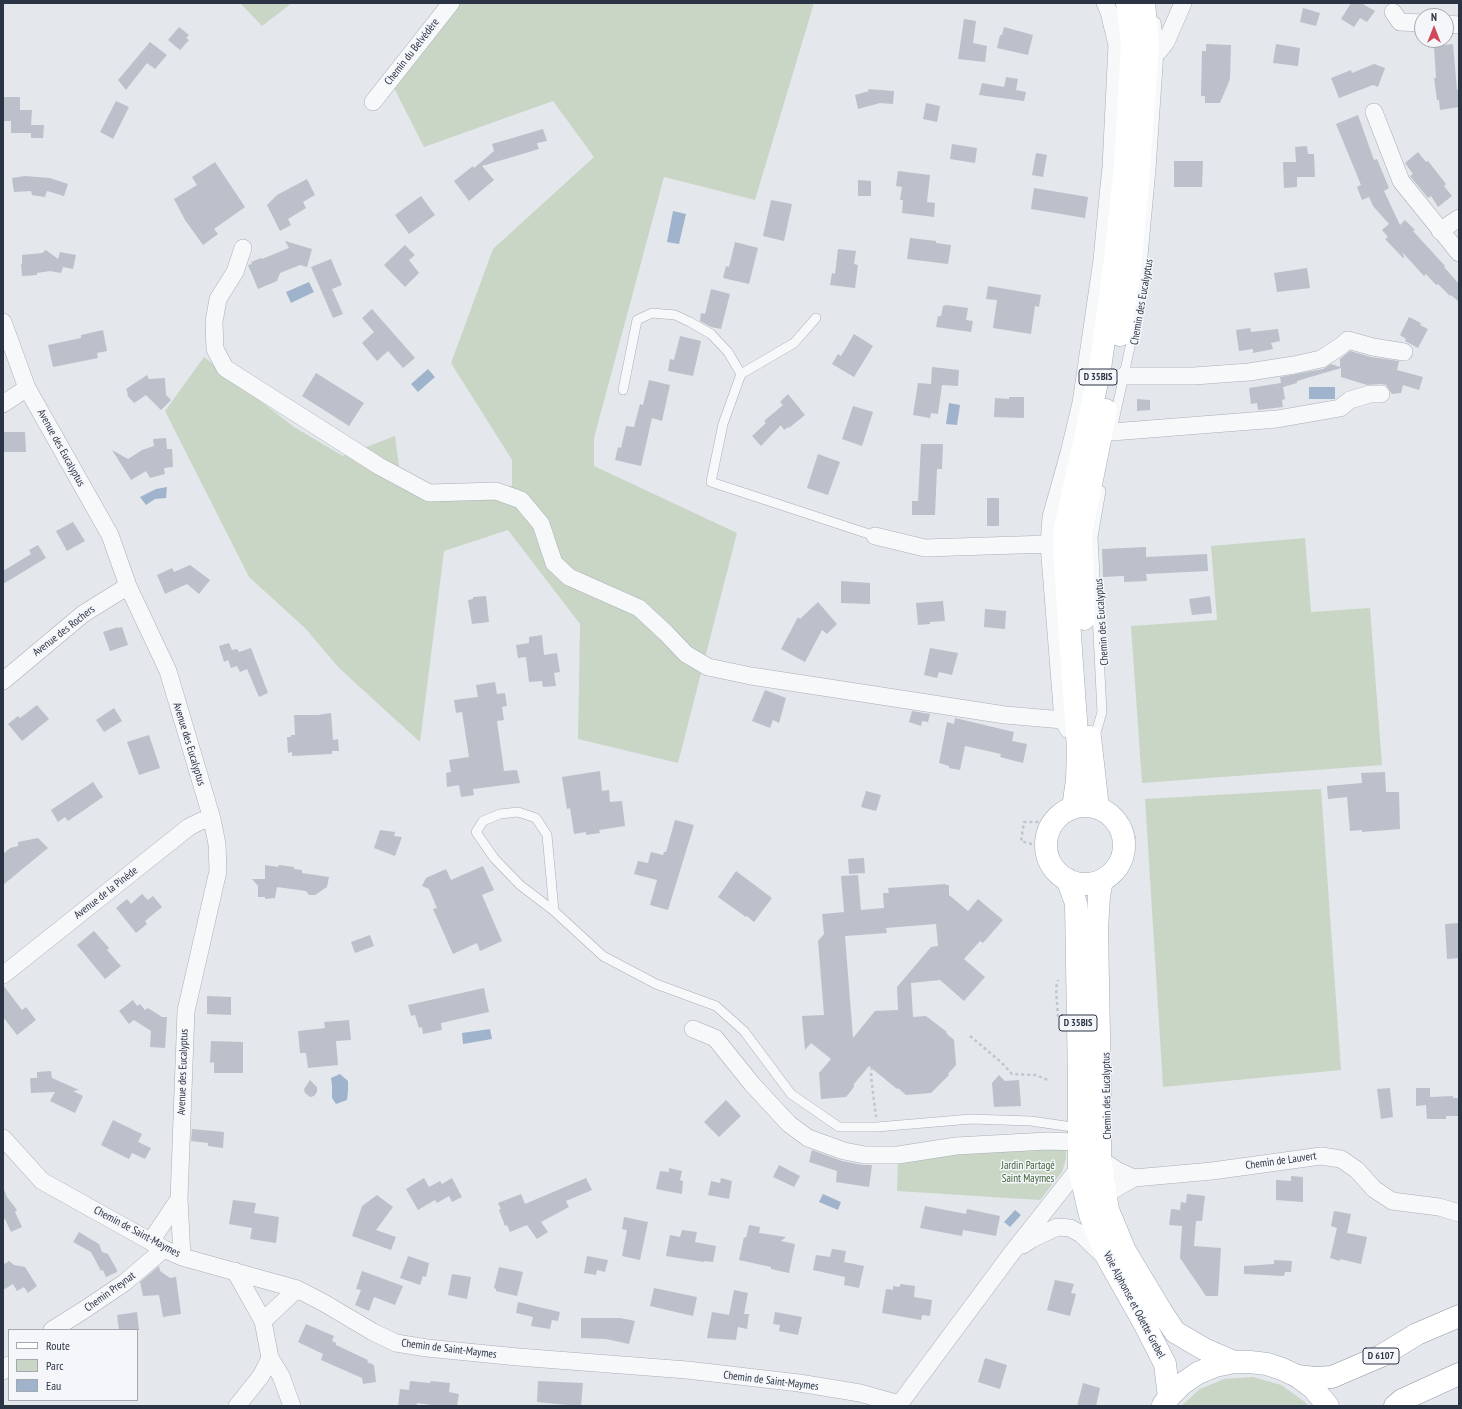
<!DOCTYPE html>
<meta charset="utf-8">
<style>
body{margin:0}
#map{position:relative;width:1462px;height:1409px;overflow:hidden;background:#e4e7ec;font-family:"PT Sans Narrow",sans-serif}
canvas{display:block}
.frame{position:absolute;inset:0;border:4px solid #2b3445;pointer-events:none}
.legend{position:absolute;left:8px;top:1329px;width:130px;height:72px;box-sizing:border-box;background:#f4f6f9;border:1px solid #a4a8b1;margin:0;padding:5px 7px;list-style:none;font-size:12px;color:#2b3445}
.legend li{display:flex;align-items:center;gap:8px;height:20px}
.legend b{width:20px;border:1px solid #a4a8b1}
.north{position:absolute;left:1414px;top:8px;width:40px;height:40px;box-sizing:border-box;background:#f4f6f9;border:1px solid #a4a8b1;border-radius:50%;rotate:0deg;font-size:11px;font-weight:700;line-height:16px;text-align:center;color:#2b3445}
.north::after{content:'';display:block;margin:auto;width:14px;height:18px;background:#d1495b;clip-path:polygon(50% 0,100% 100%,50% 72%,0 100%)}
</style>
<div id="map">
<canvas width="1462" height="1409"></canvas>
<div class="frame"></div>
<ul class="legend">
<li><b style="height:5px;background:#fff"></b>Route</li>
<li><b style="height:11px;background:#c9d6c5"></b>Parc</li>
<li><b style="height:11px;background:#9fb4cc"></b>Eau</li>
</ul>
<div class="north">N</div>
</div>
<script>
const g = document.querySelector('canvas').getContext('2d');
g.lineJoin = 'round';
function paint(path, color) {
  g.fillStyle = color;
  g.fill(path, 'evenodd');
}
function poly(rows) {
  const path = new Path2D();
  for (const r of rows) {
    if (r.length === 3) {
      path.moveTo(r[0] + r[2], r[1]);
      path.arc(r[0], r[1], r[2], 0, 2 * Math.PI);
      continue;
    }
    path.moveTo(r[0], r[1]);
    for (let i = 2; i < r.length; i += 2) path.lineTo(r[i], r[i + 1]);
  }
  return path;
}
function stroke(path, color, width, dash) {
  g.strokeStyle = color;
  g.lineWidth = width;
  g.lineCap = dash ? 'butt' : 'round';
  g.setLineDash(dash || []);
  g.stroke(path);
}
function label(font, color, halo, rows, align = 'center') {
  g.font = font + ' "PT Sans Narrow",sans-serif';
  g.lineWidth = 3;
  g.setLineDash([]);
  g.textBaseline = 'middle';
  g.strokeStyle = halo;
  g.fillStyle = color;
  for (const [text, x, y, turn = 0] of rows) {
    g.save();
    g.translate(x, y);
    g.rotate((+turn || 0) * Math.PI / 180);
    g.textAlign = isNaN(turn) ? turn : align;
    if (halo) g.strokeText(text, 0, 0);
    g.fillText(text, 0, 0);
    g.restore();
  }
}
const green = poly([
 [240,3,292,3,262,26],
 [459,3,814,3,755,200,664,177,594,438,594,466,737,533,678,763,578,739,580,624,508,530,444,551,420,742,339,668,305,628,249,577,165,411,204,357,294,427,343,456,395,436,402,488,512,486,512,460,451,363,493,249,594,157,553,101,424,147,394,88],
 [1305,538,1311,612,1370,608,1382,765,1142,783,1131,626,1217,620,1211,546],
 [1321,789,1341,1070,1163,1087,1145,799],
 [1066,1146,1066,1159,1062,1172,1040,1200,897,1191,898,1159,944,1153],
 [1253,1377,1281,1385,1305,1402,1308,1406,1181,1406,1200,1389,1224,1379]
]);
const water = poly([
 [673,211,686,214,679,244,667,242],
 [309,282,314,292,291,303,286,292],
 [428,369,435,377,418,392,411,384],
 [1309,387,1335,387,1335,399,1309,399],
 [949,403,960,405,957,425,946,424],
 [167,487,166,498,155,499,146,505,140,497,156,489],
 [490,1029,492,1039,463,1044,462,1033],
 [340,1074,348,1081,348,1091,347,1100,336,1104,332,1098,332,1085,331,1078],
 [823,1194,841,1202,838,1210,819,1202],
 [1015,1210,1021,1215,1010,1227,1004,1222]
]);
const building = poly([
 [1351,3,1361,3,1375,11,1367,22,1360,18,1354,27,1341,19],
 [1303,8,1320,13,1316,26,1300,22],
 [964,19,976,21,973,43,987,46,985,62,958,59],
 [179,27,189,35,186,38,189,40,180,50,168,40],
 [1004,27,1033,35,1028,55,997,48,1000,35,1002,35],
 [150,42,167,55,155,69,147,63,126,90,118,80],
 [1206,44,1231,45,1230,79,1220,103,1205,103,1205,96,1201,96,1202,51,1206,51],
 [1276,44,1300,48,1298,66,1273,63],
 [1453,44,1457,90,1459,89,1459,107,1440,110,1439,100,1437,100,1434,78,1436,78,1434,46],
 [1374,64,1385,68,1378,87,1373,85,1339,98,1331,78,1351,70,1352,73],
 [1006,77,1018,79,1016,90,1026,92,1024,101,979,95,982,83,1004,87],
 [868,89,894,91,893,104,880,103,858,109,855,95,869,91],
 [3,97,20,97,20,110,32,110,31,125,44,125,43,138,31,138,31,133,11,133,11,121,3,121],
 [116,101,129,107,113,139,100,132],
 [926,103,940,106,937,122,923,119],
 [1358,115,1374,160,1377,159,1389,188,1384,191,1400,225,1405,220,1415,230,1413,231,1445,266,1444,267,1459,284,1459,302,1451,295,1450,296,1438,284,1436,285,1426,274,1424,276,1403,253,1404,259,1385,239,1388,237,1382,230,1389,224,1373,206,1369,197,1362,200,1357,187,1361,185,1336,124],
 [543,129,547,141,537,143,539,149,482,166,494,180,469,201,454,181,473,166,474,168,494,151,492,144],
 [952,144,977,148,975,163,950,159],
 [1307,146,1308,154,1314,154,1315,177,1297,177,1297,187,1284,188,1283,162,1296,162,1295,147],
 [1418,152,1426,162,1428,161,1446,184,1444,186,1452,196,1438,207,1431,196,1428,198,1410,176,1413,174,1405,163],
 [1036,153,1047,155,1043,177,1032,175],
 [1174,161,1203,161,1202,187,1174,187],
 [215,162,245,207,214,229,218,234,203,245,185,220,174,199,197,185,192,177],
 [898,171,930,175,927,202,935,203,934,217,902,213,903,200,900,200,902,187,896,186],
 [25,176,50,178,68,184,64,196,47,191,45,197,32,195,31,191,14,192,12,178],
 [307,179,315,195,303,202,306,208,288,219,291,225,280,231,267,205,277,195],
 [858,180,871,181,871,196,858,196],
 [1034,188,1088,197,1085,218,1031,209],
 [421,196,435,215,409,234,395,215],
 [771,200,792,204,784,241,763,236],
 [910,238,936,241,936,243,951,245,948,264,907,259],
 [285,241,312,249,307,267,300,265,280,273,277,281,258,289,248,265,252,264,251,262,261,258,262,259,289,248],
 [735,242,758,248,749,284,723,278,726,266,729,267],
 [405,245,415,255,409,260,419,273,405,287,384,265],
 [838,249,856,251,854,264,858,265,855,288,830,285,832,273,835,274],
 [46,250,58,259,60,252,76,255,73,269,63,267,61,273,50,271,37,273,37,275,22,276,21,264,22,264,22,255,42,253],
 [331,259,342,285,332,289,343,314,333,318,311,267],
 [1307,268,1310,288,1277,292,1274,273],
 [988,286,1041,295,1039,307,1035,306,1031,334,993,328,997,300,986,299],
 [711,289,730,294,721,329,711,327,700,321,701,313,705,314],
 [946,305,968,308,966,320,973,321,971,332,936,327,938,316,941,316,943,306],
 [372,309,415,358,403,368,388,351,377,361,362,343,374,332,362,318],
 [1409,317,1421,323,1420,325,1428,329,1418,348,1405,341,1406,339,1400,335],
 [1250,328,1251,332,1278,329,1280,341,1271,343,1273,349,1253,353,1253,349,1239,351,1236,330],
 [103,330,107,351,97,353,98,358,53,367,48,345,81,338,81,335],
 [854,334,873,346,854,377,832,364,838,354,841,356],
 [680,336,701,341,693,376,668,371,670,359,674,360],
 [1350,351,1371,357,1399,361,1397,370,1423,377,1419,390,1403,385,1401,393,1392,394,1386,385,1381,384,1367,385,1341,377,1341,368,1297,381,1297,383,1283,387,1285,399,1282,400,1283,407,1258,410,1257,403,1251,404,1249,388,1281,383,1280,377,1323,369,1331,364,1340,367,1340,359],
 [932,367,959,370,958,386,942,385,938,414,931,413,930,418,913,415,918,383,931,384],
 [316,373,364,403,349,426,302,396],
 [147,375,149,379,165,378,166,395,171,400,161,410,146,395,134,403,127,395,128,394,126,389],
 [649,380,670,385,662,421,652,418,641,466,615,460,618,447,621,448,626,426,634,427,640,404,643,405],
 [788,394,805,415,789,428,788,427,784,430,781,425,761,446,752,436,766,423,764,421,783,405,780,402],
 [1009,397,1024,397,1024,418,994,417,995,398,1009,399],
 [1137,399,1150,400,1150,410,1137,411],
 [853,406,873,412,862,446,842,439],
 [3,432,25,432,26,452,3,452],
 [166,438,167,449,172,449,173,467,164,468,165,474,150,478,146,471,131,480,112,450,128,459,142,450,154,446,153,439],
 [921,444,943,444,942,469,937,469,935,515,912,515,912,501,918,501],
 [818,454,840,462,828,495,807,488],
 [987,498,999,498,999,526,987,526],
 [73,522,85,541,67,551,56,531],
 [38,545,46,558,3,584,3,571,31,554,29,550],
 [1146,547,1146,557,1207,554,1208,571,1146,574,1147,581,1124,582,1124,576,1103,577,1102,549],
 [190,565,210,580,199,594,187,584,165,594,157,575,172,568,174,572],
 [841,581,870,583,870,604,841,603],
 [486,596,489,622,472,624,468,600,473,599,473,597],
 [1210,596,1212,613,1192,615,1189,599],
 [943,601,945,621,930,622,930,624,918,625,916,603],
 [818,602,837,624,827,634,822,630,805,662,781,649,798,617,800,619],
 [985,609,1006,611,1005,629,984,627],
 [118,627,118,628,122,627,128,645,110,651,103,632],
 [542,635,544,655,557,653,560,672,554,673,556,686,543,687,542,681,529,682,526,657,518,658,516,645,529,643,529,637],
 [229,643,232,650,237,649,239,652,251,648,268,693,259,697,247,669,240,672,237,666,231,668,228,660,224,662,219,646],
 [930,648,958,653,952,675,939,672,937,678,924,675],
 [495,682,497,694,505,693,507,706,502,707,504,720,497,721,504,771,517,770,520,783,473,789,474,795,461,797,459,785,447,787,446,773,451,772,449,760,469,757,462,712,456,713,454,700,478,697,476,685],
 [765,690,786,698,779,723,773,720,770,728,752,721],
 [37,705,49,719,22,741,8,724,18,716,20,718],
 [114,708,122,721,104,732,96,720],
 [912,711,930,714,928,722,922,721,921,726,909,722],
 [331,713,333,740,338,739,339,751,332,751,332,754,292,756,292,752,288,753,287,737,291,737,291,735,295,735,294,715,318,715],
 [955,718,1014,732,1012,741,1027,744,1023,763,1000,757,1001,754,965,746,960,770,949,768,949,766,939,763,947,722,954,724],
 [149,735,160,768,139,775,127,742],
 [600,771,602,791,609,790,610,802,622,801,625,826,599,830,600,833,586,835,586,832,574,834,570,808,567,809,562,777],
 [1385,772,1386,792,1399,792,1400,829,1362,832,1362,830,1350,831,1347,797,1328,799,1327,786,1362,783,1361,773],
 [93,782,103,797,68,821,65,817,58,822,51,810],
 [866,791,881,795,876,811,861,807],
 [675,820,694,825,668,910,650,905,657,880,634,874,638,861,648,863,651,852,663,855,664,852,666,852],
 [380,830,395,832,394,836,402,837,395,856,374,848],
 [38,838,48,848,3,885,3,854,10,848,18,846,18,842],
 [864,858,865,873,849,874,848,859],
 [265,865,278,867,279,865,294,867,294,869,302,870,302,873,329,877,327,887,315,895,309,895,306,891,277,887,275,898,265,899,265,897,258,897,258,886,252,879,265,879],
 [483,866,494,890,482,895,502,941,480,951,477,943,453,954,433,909,437,908,429,889,422,886,426,878,446,869,451,880],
 [736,871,772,898,754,922,747,916,746,917,718,897],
 [858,875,861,910,884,908,883,893,889,893,888,888,946,884,946,885,949,885,949,895,968,911,978,899,1003,920,983,943,980,941,964,959,985,977,964,1001,940,980,911,983,913,1017,926,1016,947,1032,946,1033,954,1040,956,1065,948,1074,949,1075,931,1093,906,1095,898,1088,897,1089,869,1066,854,1084,854,1087,846,1097,821,1099,819,1073,831,1059,811,1043,805,1050,802,1016,824,1015,818,941,824,934,822,914,844,912,841,876],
 [936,924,938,946,931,947,897,987,898,1010,875,1011,853,1038,845,936,887,933,886,928],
 [142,894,148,900,153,896,162,907,145,921,147,924,136,933,116,908,127,899,131,904],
 [1459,923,1459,958,1447,959,1445,924],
 [94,931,109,948,107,950,121,966,105,979,77,945],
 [370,935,374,946,355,953,351,942],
 [3,985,22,1010,26,1007,36,1020,17,1035,3,1017],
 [484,988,489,1012,441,1023,442,1030,423,1034,422,1027,419,1028,415,1015,411,1016,408,1005],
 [207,996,231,997,231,1015,207,1014],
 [133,1000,137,1006,140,1004,145,1010,148,1008,162,1017,167,1017,165,1048,150,1047,151,1031,134,1020,129,1024,119,1011],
 [349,1020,351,1040,336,1041,338,1065,308,1068,306,1053,300,1053,298,1031,325,1028,324,1022],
 [211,1041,243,1042,243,1073,214,1073,214,1062,210,1063],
 [51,1071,52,1078,79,1090,73,1091,83,1096,75,1113,50,1101,55,1092,31,1093,30,1078,37,1078,37,1072],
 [999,1075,1005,1081,1019,1080,1021,1106,994,1107,992,1083],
 [310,1080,317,1087,317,1092,314,1096,310,1097,305,1093,304,1089],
 [1390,1088,1393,1117,1381,1119,1377,1089],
 [1416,1088,1430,1088,1430,1097,1453,1096,1453,1098,1459,1098,1459,1116,1446,1116,1446,1119,1427,1119,1426,1105,1416,1106],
 [726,1100,741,1116,719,1137,704,1122],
 [113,1120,142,1134,138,1142,151,1148,145,1159,132,1153,129,1159,101,1145],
 [192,1129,224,1132,223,1148,208,1146,208,1143,191,1141],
 [812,1150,842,1161,863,1165,872,1165,869,1187,836,1182,837,1171,809,1162],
 [779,1165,800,1176,794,1187,773,1177],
 [669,1168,682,1171,680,1180,683,1181,682,1194,656,1189,660,1171,669,1172],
 [1291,1176,1303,1177,1303,1202,1276,1200,1276,1180,1291,1181],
 [424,1178,429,1187,440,1181,442,1184,452,1178,462,1197,452,1202,449,1196,437,1203,435,1200,418,1210,406,1189],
 [586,1178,592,1190,566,1201,569,1207,541,1222,548,1232,537,1239,527,1225,510,1232,507,1225,505,1226,499,1210,501,1209,498,1203,521,1194,525,1204],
 [721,1178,732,1181,729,1199,708,1195,711,1181,720,1183],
 [3,1187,7,1197,17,1210,15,1212,22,1227,11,1232,5,1219,3,1220],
 [1187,1194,1205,1196,1202,1221,1196,1221,1194,1246,1221,1248,1218,1296,1206,1296,1180,1258,1182,1226,1169,1225,1171,1209,1180,1210,1181,1202,1186,1203],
 [377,1195,393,1207,376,1230,396,1237,391,1250,352,1236,362,1206],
 [233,1200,256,1203,254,1213,279,1217,276,1243,250,1239,252,1228,229,1224],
 [925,1206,966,1214,967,1209,1000,1216,996,1236,963,1230,962,1236,920,1228],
 [1334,1211,1351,1214,1347,1233,1367,1237,1361,1264,1340,1259,1340,1261,1330,1258,1337,1228,1331,1226],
 [624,1217,648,1222,640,1260,622,1256,627,1230,622,1229],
 [749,1225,760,1227,759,1233,786,1237,781,1241,795,1244,789,1273,771,1269,771,1267,739,1260,744,1237,746,1238],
 [682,1230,697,1232,695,1242,716,1246,713,1262,704,1261,704,1262,666,1256,670,1235,680,1237],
 [79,1232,99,1244,102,1252,108,1254,117,1270,117,1272,106,1277,103,1270,101,1271,91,1252,73,1242],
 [832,1249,846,1251,844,1262,864,1266,859,1288,844,1285,845,1277,813,1270,816,1255,830,1257],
 [408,1256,429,1263,426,1277,423,1276,420,1285,400,1278],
 [587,1256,608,1260,605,1272,597,1270,596,1275,584,1273],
 [1274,1260,1292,1261,1291,1272,1285,1272,1284,1276,1244,1274,1244,1266,1274,1264],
 [9,1261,14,1265,25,1267,37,1286,28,1293,24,1287,17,1291,13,1284,3,1290,3,1265],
 [159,1266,160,1271,170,1278,176,1277,181,1314,163,1317,159,1295,143,1296,140,1282],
 [499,1267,523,1272,517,1296,496,1291,496,1289,494,1288],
 [362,1271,403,1286,395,1305,374,1297,369,1311,355,1305,361,1290,356,1289],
 [452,1274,471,1277,467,1299,448,1295],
 [1055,1280,1074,1284,1071,1293,1076,1294,1070,1316,1047,1310],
 [901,1284,915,1286,914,1297,932,1300,930,1316,922,1315,921,1320,882,1313,886,1289,893,1290,893,1286,899,1287],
 [654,1288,697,1297,693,1316,650,1306],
 [734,1290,748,1293,744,1314,749,1314,747,1329,738,1327,736,1340,707,1338,712,1312,729,1315],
 [518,1302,560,1312,558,1321,552,1320,550,1329,531,1326,533,1317,516,1313],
 [137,1312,139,1330,119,1330,117,1315],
 [775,1312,802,1317,798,1335,779,1331,780,1325,773,1324],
 [581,1318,620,1318,635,1321,629,1344,606,1339,581,1338],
 [306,1324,334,1336,332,1341,336,1343,336,1345,368,1360,367,1362,374,1365,376,1382,363,1384,362,1378,321,1360,323,1354,298,1342],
 [985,1358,1007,1365,1000,1389,978,1382],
 [410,1381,430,1383,431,1381,450,1383,449,1392,459,1394,457,1406,439,1406,417,1403,416,1406,398,1406,400,1389,409,1390],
 [538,1381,583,1383,581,1406,568,1406,568,1405,537,1402],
 [1083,1383,1100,1388,1096,1406,1077,1406]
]);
const path = poly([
 [1116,806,1130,823,1135,838,1134,851,1126,873,1120,879],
 [1051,873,1045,867,1038,849,1035,845,1021,841,1024,822,1037,822,1046,819,1056,808],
 [1058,1017,1056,988,1058,980],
 [970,1036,1001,1062,1012,1074,1036,1075,1050,1081],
 [872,1067,871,1076,876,1117]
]);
const service = poly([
 [816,318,794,343,741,374,723,424,711,482,875,536],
 [623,390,637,320,652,313,675,315,690,322,711,334,728,352,741,374],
 [1114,421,1138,310,1151,169,1159,51,1159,42,1156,22],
 [1094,740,1102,712,1093,537,1101,491],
 [554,911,520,885,494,858,476,832,483,821,500,814,518,812,536,818,547,835,554,911,603,956,656,984,716,1006,744,1031,791,1094,839,1127,877,1127,971,1119,1031,1121,1079,1128]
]);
const minor = poly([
 [1393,12,1400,22,1422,23],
 [1446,24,1459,25],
 [1159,51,1166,42,1183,3],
 [373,102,451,3],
 [1374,112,1401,181,1459,253],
 [1440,231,1459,218],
 [243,248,235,272,218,299,214,322,215,349,225,368,379,466,429,493,496,491,521,500,541,524,554,563,569,577,639,608,666,633,686,654,708,667,751,676,1005,715,1063,720],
 [3,322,27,388,110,535,128,586,168,671,212,819,217,844,218,871,186,1011,179,1199,182,1257],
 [1124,376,1194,376,1249,372,1294,365,1321,359,1341,346,1348,340,1373,347,1404,352],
 [3,404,27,388],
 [1112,432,1277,419,1340,408,1350,400,1370,394,1381,394],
 [875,536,925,548,1049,544],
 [3,681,83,614,128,586],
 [1068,729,1063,720,1049,544,1051,517,1069,453,1081,403,1102,260,1108,196,1111,167,1117,45,1109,12,1105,3],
 [3,975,189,827,201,821,212,819],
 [693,1029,715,1038,752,1084,789,1124,808,1138,844,1151,865,1155,898,1155,956,1146,1047,1141,1079,1142],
 [3,1138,42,1181,164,1249,182,1257,297,1289,324,1303,373,1332,396,1343,427,1348,518,1357,687,1370,799,1383,860,1393,899,1404],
 [1100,1159,1118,1171,1134,1178],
 [1104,1195,1134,1178,1212,1171,1321,1156,1341,1159,1357,1170,1374,1189,1392,1201,1439,1207,1459,1213],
 [151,1241,179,1199],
 [1023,1245,1032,1239,1057,1227,1070,1228,1081,1234,1105,1257],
 [235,1271,263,1321,270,1358,281,1376,292,1406],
 [263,1321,297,1289],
 [52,1330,84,1310,124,1283,164,1249],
 [3,1371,9,1365],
 [237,1406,261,1376,270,1358],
 [898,1406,1011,1254,1079,1168]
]);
const primary = poly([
 [1120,335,1131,260,1139,169,1148,44,1144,3],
 [1084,619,1081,534,1106,410],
 [1090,737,1098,808],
 [1085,845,39],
 [1073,808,1077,780,1078,749,1065,564,1064,533,1100,369,1115,259,1125,167,1132,44,1127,3],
 [1067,879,1076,903,1079,1084,1079,1168,1090,1215,1108,1259,1143,1321,1165,1364,1169,1397],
 [1102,880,1099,896,1097,929,1100,1088,1100,1159,1108,1210,1125,1251,1161,1311,1175,1332,1204,1349,1234,1362],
 [1163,1405,1169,1397,1182,1384,1198,1373,1215,1366,1234,1362,1250,1362,1267,1364,1282,1369,1297,1376,1313,1388,1328,1406]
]);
const trunk = poly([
 [1297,1376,1315,1378,1332,1377,1381,1356,1417,1334,1459,1316],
 [1395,1406,1402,1400,1459,1374]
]);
const shields = [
 [1098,377,38],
 [1078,1023,38],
 [1381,1356,36]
];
const shieldNames = [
 ["D 35BIS",1098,377],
 ["D 35BIS",1078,1023],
 ["D 6107",1381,1356]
];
const streetNames = [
 ["Chemin du Belvédère",412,52,-52],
 ["Chemin des Eucalyptus",1142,302,-80],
 ["Avenue des Eucalyptus",61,448,61],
 ["Chemin des Eucalyptus",1102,622,-94],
 ["Avenue des Rochers",64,631,-38],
 ["Avenue des Eucalyptus",189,744,73],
 ["Avenue de la Pinède",106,893,-38],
 ["Avenue des Eucalyptus",183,1072,-88],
 ["Chemin des Eucalyptus",1107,1096,-91],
 ["Chemin de Lauvert",1281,1161,-8],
 ["Chemin de Saint-Maymes",137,1232,28],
 ["Chemin Preynat",110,1292,-36],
 ["Voie Alphonse et Odette Grebel",1134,1305,62],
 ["Chemin de Saint-Maymes",449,1349,7],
 ["Chemin de Saint-Maymes",771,1381,7]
];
const parkNames = [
 ["Jardin Partagé",1028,1166],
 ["Saint Maymes",1028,1179]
];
paint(green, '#c9d6c5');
paint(water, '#9fb4cc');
paint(building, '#bbc0ca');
stroke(service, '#a9aeb7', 10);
stroke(minor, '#a9aeb7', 18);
stroke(primary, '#a3abb8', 23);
stroke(trunk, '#8b94a3', 23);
stroke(path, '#c2c5cb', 2.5, [3, 3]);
stroke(service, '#f7f8fa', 9);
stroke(minor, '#f7f8fa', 17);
stroke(primary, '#fff', 22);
stroke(trunk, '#fff', 22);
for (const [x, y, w] of shields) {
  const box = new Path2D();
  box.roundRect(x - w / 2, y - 8, w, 16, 3);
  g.fillStyle = '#f4f6f9';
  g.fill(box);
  stroke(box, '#2b3445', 1);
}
label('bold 10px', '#2b3445', null, shieldNames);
label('11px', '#2b3445', '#f4f6f9', streetNames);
label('11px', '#3f6138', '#f4f6f9', parkNames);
</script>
